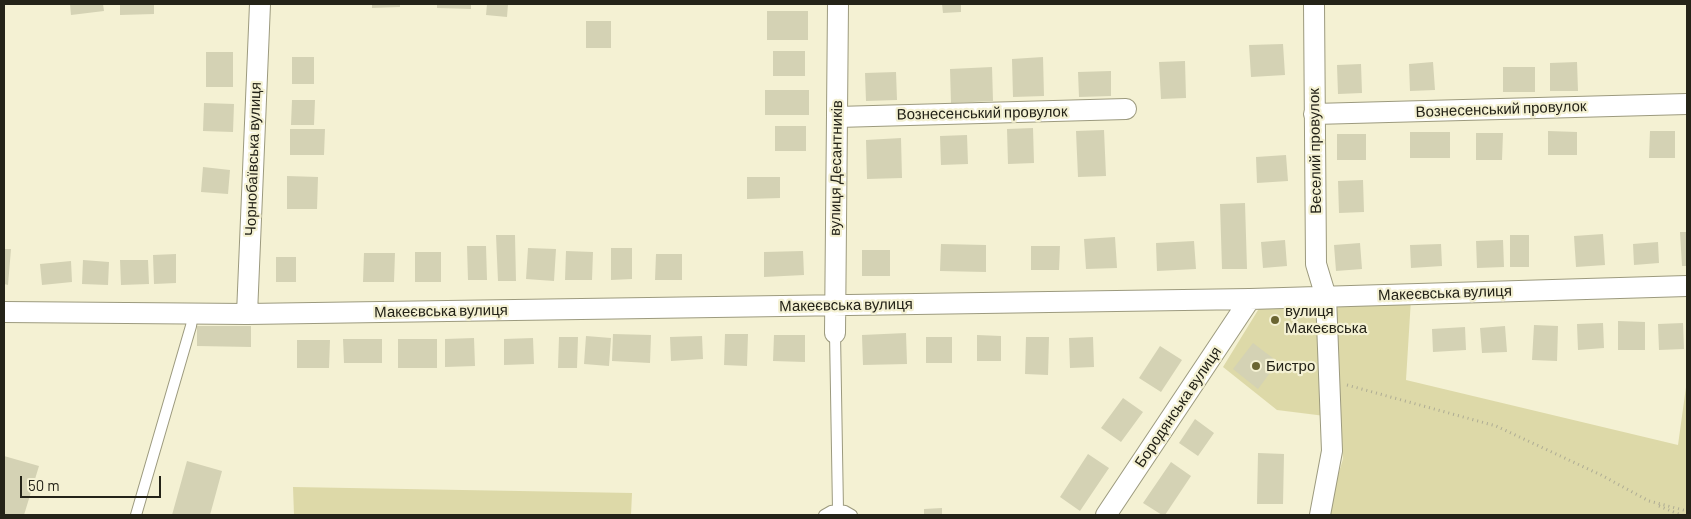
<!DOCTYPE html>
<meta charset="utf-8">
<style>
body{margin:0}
#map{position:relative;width:1691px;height:519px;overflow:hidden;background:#f4f1d3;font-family:Barlow,sans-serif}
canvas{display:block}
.frame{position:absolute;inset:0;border:5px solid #242318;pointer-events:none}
.scale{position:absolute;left:20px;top:476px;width:141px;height:22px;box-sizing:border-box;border:2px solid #242318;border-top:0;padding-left:6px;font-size:15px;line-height:18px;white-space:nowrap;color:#242318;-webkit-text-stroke:4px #f4f1d3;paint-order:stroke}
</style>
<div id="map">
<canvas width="1691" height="519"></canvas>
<div class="frame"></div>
<div class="scale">50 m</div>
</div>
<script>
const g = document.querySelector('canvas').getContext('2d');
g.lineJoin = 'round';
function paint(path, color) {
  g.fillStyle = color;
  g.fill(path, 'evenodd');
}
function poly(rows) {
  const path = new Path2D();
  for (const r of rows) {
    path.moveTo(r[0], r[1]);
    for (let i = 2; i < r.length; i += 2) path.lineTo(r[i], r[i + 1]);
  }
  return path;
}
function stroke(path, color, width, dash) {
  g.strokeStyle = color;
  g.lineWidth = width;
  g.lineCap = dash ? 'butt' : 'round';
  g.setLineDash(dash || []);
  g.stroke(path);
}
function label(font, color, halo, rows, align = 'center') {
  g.font = font + ' Barlow,sans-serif';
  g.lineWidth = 4.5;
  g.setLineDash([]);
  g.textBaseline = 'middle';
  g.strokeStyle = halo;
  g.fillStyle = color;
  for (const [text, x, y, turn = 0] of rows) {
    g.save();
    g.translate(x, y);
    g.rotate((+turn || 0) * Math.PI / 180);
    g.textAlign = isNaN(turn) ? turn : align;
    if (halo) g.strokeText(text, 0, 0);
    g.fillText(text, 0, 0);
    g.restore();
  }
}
const green = poly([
 [1411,299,1406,380,1678,445,1687,380,1687,515,1326,515,1343,459,1341,418,1277,410,1223,367,1263,302],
 [293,487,632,493,631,515,294,515]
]);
const building = poly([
 [70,4,103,4,104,11,71,15],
 [120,4,154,4,154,14,120,15],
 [372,4,400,4,400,7,372,8],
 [437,4,471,4,471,9,437,8],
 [487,4,508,4,507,17,486,15],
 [942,4,961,4,961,12,943,13],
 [767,11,808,11,808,40,767,40],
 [586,21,611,21,611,48,586,48],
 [1283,44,1285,75,1251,77,1249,45],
 [773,51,805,51,805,76,773,76],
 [206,52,233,52,233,87,206,87],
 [292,57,314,57,314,84,292,84],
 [1043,57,1044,96,1013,97,1012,59],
 [1185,61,1186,98,1161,99,1159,62],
 [1433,62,1435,90,1410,91,1409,64],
 [1577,62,1578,91,1550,91,1550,63],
 [1361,64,1362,93,1338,94,1337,65],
 [992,67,993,101,951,103,950,69],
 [1503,67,1535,67,1535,92,1503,92],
 [1111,71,1111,96,1079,97,1078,72],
 [896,72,897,100,866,101,865,73],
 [765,90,809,90,809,115,765,115],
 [292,100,315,100,314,125,291,125],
 [204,103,234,104,233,132,203,131],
 [775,126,806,126,806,151,775,151],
 [1033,128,1034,163,1008,164,1007,129],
 [290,129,325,129,324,155,290,155],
 [1104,130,1106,176,1078,177,1076,131],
 [1548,131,1577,132,1577,155,1548,155],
 [1650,131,1675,131,1675,158,1649,158],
 [1410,132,1450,132,1450,158,1410,158],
 [1476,133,1503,133,1502,160,1476,160],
 [1337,134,1366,134,1366,160,1337,160],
 [967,135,968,164,941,165,940,136],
 [901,138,902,178,867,179,866,140],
 [1286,155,1288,181,1257,183,1256,157],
 [203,167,230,170,228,194,201,192],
 [287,176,318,177,317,209,287,209],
 [747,177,780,177,780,198,747,199],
 [1363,180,1364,212,1339,213,1338,181],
 [1245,203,1247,269,1222,269,1220,204],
 [1680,232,1687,232,1687,266,1682,266],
 [1603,234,1605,265,1576,267,1574,236],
 [496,235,515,235,516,281,498,281],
 [1510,235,1529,235,1529,267,1510,267],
 [1115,237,1117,268,1086,269,1084,239],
 [1285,240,1287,266,1263,268,1261,242],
 [1503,240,1504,267,1477,268,1476,241],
 [1194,241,1196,269,1157,271,1156,243],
 [1658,242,1659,263,1634,265,1633,244],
 [1360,243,1362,269,1336,271,1334,245],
 [941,244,986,245,986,272,940,271],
 [1441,244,1442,266,1411,268,1410,245],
 [467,246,486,246,487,280,468,280],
 [1031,246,1060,246,1059,270,1031,270],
 [528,248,556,249,554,281,526,279],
 [611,248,632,248,632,279,611,280],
 [4,249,11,249,8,285,4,284],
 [862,250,890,250,890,276,862,276],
 [566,251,593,252,592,280,565,280],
 [803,251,804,275,764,277,764,252],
 [415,252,441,252,441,282,415,282],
 [364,253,395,253,394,282,363,282],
 [176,254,176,283,154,284,153,255],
 [656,254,682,254,682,280,655,280],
 [276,257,296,257,296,282,276,282],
 [83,260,109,262,108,285,82,284],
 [120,260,148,260,149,284,121,285],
 [71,261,72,282,42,285,40,264],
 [1618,321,1645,322,1645,350,1618,350],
 [1603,323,1604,348,1578,350,1577,324],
 [1683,323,1684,349,1659,350,1658,324],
 [1534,325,1558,326,1557,361,1532,360],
 [197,326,251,326,251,347,197,346],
 [1505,326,1507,352,1482,353,1480,328],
 [1465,327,1466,350,1433,352,1432,329],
 [906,333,907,364,863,365,862,335],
 [613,334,651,335,650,363,612,361],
 [725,334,748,334,747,366,724,365],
 [774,335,805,335,805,362,773,361],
 [977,335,1001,336,1001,361,977,361],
 [586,336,611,338,609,366,584,364],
 [702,336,703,359,671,361,670,337],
 [559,337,578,337,577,368,558,368],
 [926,337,952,337,952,363,926,363],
 [1026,337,1049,337,1048,375,1025,374],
 [1093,337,1094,367,1070,368,1069,338],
 [474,338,475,366,445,367,445,339],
 [533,338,534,364,504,365,504,339],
 [343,339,382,339,382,363,344,363],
 [398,339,437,339,437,368,398,368],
 [297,340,330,340,329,368,297,368],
 [1253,343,1278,362,1258,389,1233,369],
 [1160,346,1182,360,1161,392,1139,378],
 [1123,398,1143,412,1121,442,1101,428],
 [1195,419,1214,433,1198,456,1179,443],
 [1258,453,1284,454,1283,504,1257,504],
 [1088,454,1109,468,1080,511,1060,497],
 [4,456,39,466,24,515,4,515],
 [187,461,222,471,210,515,172,515],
 [1171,462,1191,476,1165,515,1162,515,1143,503],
 [942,508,942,515,924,515,924,509]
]);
const path = poly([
 [1347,385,1496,426,1601,475,1649,501,1687,511],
 [1659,506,1681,515]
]);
const lane = poly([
 [835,333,838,510],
 [136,515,191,326,193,314],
 [824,515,831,511,838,510,845,511,852,515]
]);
const street = poly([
 [1314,4,1316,264,1326,297,1332,451,1320,515],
 [1314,114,1687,104],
 [837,117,1126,109],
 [4,312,247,314,1250,299,1687,286],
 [247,314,260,4],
 [835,333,838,4],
 [1106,515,1250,299]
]);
const markers = [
 [1275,320,5,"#6a6531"],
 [1256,366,5,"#6a6531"]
];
const streetNames = [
 ["Вознесенський провулок",1501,109,-2],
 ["Вознесенський провулок",982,113,-1],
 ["Веселий провулок",1315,151,-91],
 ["Чорнобаївська вулиця",253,159,-88],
 ["вулиця Десантників",836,168,-89],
 ["Макеєвська вулиця",1445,293,-2],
 ["Макеєвська вулиця",846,305,-1],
 ["Макеєвська вулиця",441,311,-1],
 ["Бородянська вулиця",1178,407,-56]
];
const poiNames = [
 ["вулиця",1285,311],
 ["Макеєвська",1285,328],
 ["Бистро",1266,366]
];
paint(green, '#ddd9a8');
paint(building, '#d4d2b4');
stroke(lane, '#9c9a7e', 12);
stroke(street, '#9c9a7e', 22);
stroke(path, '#aeac94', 3, [1, 4]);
stroke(lane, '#fff', 10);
stroke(street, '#fff', 20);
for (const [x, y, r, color] of markers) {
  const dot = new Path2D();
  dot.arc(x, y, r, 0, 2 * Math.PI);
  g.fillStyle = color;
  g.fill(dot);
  stroke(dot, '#f4f1d3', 2);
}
label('15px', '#242318', '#f4f1d3', streetNames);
label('15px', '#242318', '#f4f1d3', poiNames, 'left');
</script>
